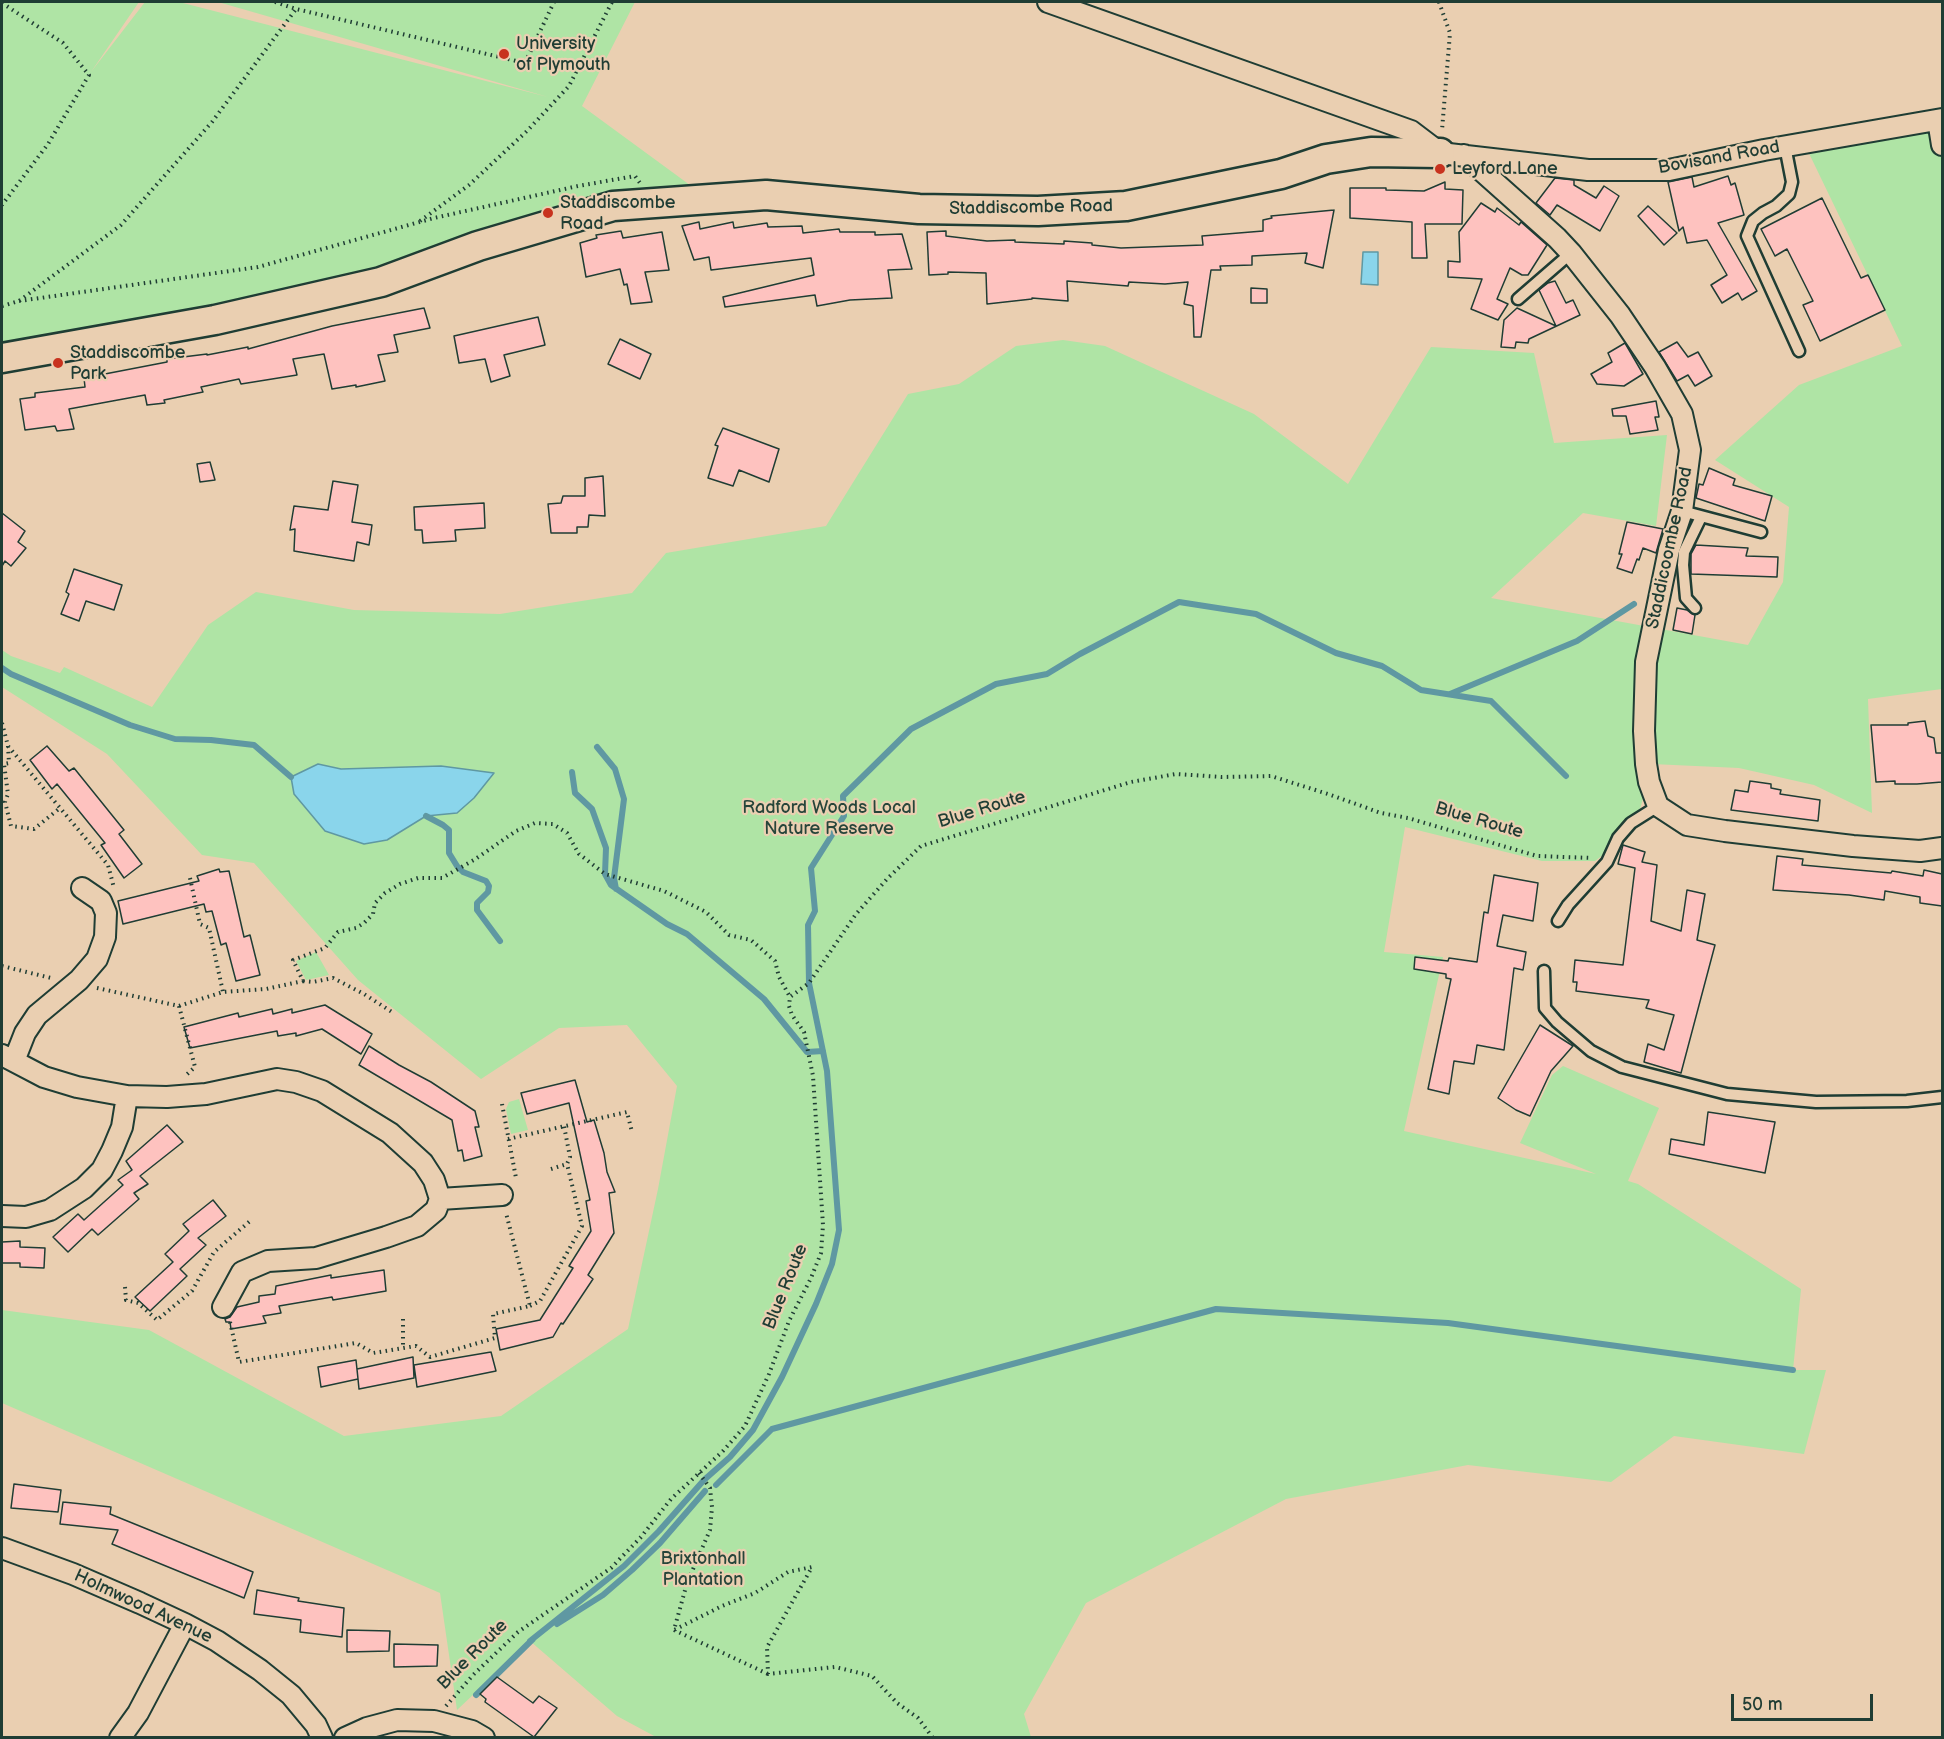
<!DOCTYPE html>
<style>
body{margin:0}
#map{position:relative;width:1944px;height:1739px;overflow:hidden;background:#eacfb1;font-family:"Balsamiq Sans",sans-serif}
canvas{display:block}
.frame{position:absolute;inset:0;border:3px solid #1f3d34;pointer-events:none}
.scale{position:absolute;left:1731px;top:1694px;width:142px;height:27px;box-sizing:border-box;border:3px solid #1f3d34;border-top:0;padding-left:8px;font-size:18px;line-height:21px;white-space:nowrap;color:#1f3d34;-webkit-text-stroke:4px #eacfb1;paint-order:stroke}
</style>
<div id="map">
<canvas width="1944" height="1739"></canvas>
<div class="frame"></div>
<div class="scale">50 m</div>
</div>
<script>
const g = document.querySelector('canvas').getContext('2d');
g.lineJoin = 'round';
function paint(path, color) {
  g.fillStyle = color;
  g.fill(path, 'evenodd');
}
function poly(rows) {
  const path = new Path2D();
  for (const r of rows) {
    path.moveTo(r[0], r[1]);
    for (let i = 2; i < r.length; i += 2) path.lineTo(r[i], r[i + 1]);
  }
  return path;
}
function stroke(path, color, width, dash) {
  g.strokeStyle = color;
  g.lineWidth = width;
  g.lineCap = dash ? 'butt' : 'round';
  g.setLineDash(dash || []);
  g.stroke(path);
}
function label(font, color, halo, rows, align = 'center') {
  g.font = font + ' "Balsamiq Sans",sans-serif';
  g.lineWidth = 4.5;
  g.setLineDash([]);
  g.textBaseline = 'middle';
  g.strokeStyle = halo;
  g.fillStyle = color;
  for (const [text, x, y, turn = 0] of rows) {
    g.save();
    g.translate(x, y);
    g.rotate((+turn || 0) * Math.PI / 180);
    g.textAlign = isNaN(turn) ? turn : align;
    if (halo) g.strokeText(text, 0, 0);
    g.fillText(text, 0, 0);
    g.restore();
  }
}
const green = poly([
 [2,2,139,2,91,72,145,2,179,2,548,97,218,2,635,2,582,106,709,199,435,261,2,350],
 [1942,119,1942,689,1868,699,1872,813,1814,785,1739,768,1652,764,1638,817,1622,841,1595,861,1542,861,1405,827,1384,952,1443,957,1404,1131,1596,1174,1520,1143,1552,1075,1563,1066,1659,1108,1628,1181,1638,1184,1801,1289,1793,1370,1826,1370,1804,1454,1674,1436,1611,1482,1468,1465,1286,1499,1086,1603,1024,1714,1031,1737,656,1737,617,1716,530,1641,457,1710,440,1593,2,1403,2,1310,149,1330,344,1436,501,1416,628,1329,658,1189,677,1086,627,1025,559,1028,481,1079,358,980,254,863,202,855,107,754,2,687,2,650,11,656,60,673,64,667,152,707,208,625,256,592,354,610,500,614,632,593,666,553,826,526,908,394,959,384,1016,346,1063,340,1105,346,1254,414,1348,484,1431,347,1534,353,1554,443,1667,435,1656,526,1583,513,1491,598,1748,645,1783,582,1789,507,1715,460,1799,385,1902,346,1804,143],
 [316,952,329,975,306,980,296,961],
 [519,1099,528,1130,511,1134,506,1109,509,1102]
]);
const water = poly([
 [1363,252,1378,252,1378,285,1361,284,1363,252],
 [318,764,341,769,441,766,494,773,474,798,457,813,426,816,387,840,364,844,325,831,294,794,291,777,318,764]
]);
const stream = poly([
 [2,668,11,674,130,725,175,739,211,740,254,745,291,777],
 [1450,694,1577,641,1634,604],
 [597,747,615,769,624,799,614,878,616,889],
 [572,772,575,793,592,809,606,848,605,874,611,885,667,924,687,934,764,999,807,1052,823,1051],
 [426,816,443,825,449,830,449,853,457,866,463,872,486,881,489,886,488,892,477,903,477,910,500,941],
 [716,1485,772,1429,1216,1309,1448,1323,1793,1370],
 [557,1624,603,1595,632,1570,660,1543,705,1491],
 [530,1641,624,1566,659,1531,704,1480,730,1457,753,1430,782,1377,816,1304,832,1264,839,1230,827,1071,809,983,808,925,815,911,811,868,844,816,843,796,911,729,996,684,1047,674,1080,654,1179,602,1256,614,1336,653,1382,666,1421,690,1491,701,1566,776],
 [476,1695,533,1639]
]);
const building = poly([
 [1728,176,1731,185,1735,183,1744,215,1718,223,1757,291,1742,300,1738,293,1722,303,1711,285,1727,275,1707,240,1687,243,1683,227,1679,231,1668,182,1692,177,1694,187,1728,176],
 [1555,178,1574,180,1574,185,1596,198,1604,186,1619,196,1600,231,1557,205,1550,215,1536,203,1555,178],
 [1445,182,1445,189,1463,190,1462,224,1425,224,1427,258,1412,258,1412,222,1350,218,1350,188,1386,188,1386,190,1424,191,1445,182],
 [1822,198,1861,278,1868,275,1885,310,1820,341,1803,305,1813,301,1787,249,1775,256,1761,229,1822,198],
 [1481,203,1495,212,1497,208,1519,225,1521,222,1547,245,1528,275,1522,275,1510,268,1497,299,1508,304,1498,320,1471,309,1482,279,1448,277,1448,261,1460,262,1459,232,1481,203],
 [1648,206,1677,233,1664,245,1638,216,1648,206],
 [1334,210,1323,268,1305,263,1307,253,1252,256,1252,265,1220,266,1221,270,1211,270,1201,337,1194,337,1193,306,1184,304,1188,282,1165,284,1129,282,1128,286,1067,281,1068,301,1032,298,1032,299,987,304,986,273,948,272,948,274,929,275,927,232,946,231,946,236,987,241,1015,240,1015,242,1064,244,1064,241,1092,243,1092,245,1121,248,1203,245,1202,236,1263,231,1263,220,1272,218,1271,216,1334,210],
 [699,222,700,229,733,222,734,228,767,223,768,227,802,226,803,233,839,229,840,232,875,232,875,235,902,234,912,269,888,270,892,298,850,300,817,306,815,295,725,307,723,297,814,275,811,258,711,270,709,257,694,260,682,226,699,222],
 [621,231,623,238,662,232,669,270,645,272,652,302,631,304,627,284,624,285,620,269,586,277,580,243,597,238,596,235,621,231],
 [1555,281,1566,303,1573,300,1580,315,1529,339,1528,343,1516,342,1515,348,1501,347,1504,320,1517,308,1556,326,1539,290,1548,283,1555,281],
 [1251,288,1267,289,1267,303,1251,303,1251,288],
 [424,308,430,328,394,335,398,352,378,355,385,381,356,387,356,385,332,389,324,354,293,359,297,375,241,384,239,379,201,387,203,392,164,400,165,403,147,405,145,395,69,409,74,429,57,431,55,426,25,430,20,399,35,397,35,393,85,387,84,378,167,362,167,359,207,354,207,355,248,347,248,349,332,326,424,308],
 [538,317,545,345,504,355,510,376,491,382,485,359,459,363,454,336,538,317],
 [620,339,651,354,640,379,608,364,620,339],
 [1677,342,1688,357,1698,352,1712,376,1695,386,1688,375,1677,381,1659,352,1677,342],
 [1625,343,1643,374,1624,386,1597,384,1591,374,1612,362,1608,353,1625,343],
 [1656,401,1659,417,1655,417,1658,430,1630,434,1626,416,1613,416,1612,409,1656,401],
 [723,428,779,449,769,482,739,470,733,486,708,478,718,446,715,445,723,428],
 [210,462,215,480,200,482,197,464,210,462],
 [1709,468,1735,479,1733,485,1772,496,1765,521,1696,498,1699,484,1703,485,1709,468],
 [603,476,605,516,589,515,588,527,577,527,577,533,551,533,548,504,561,503,563,496,585,496,585,478,603,476],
 [333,481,358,485,352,522,372,525,369,545,357,542,354,561,294,551,295,529,290,530,294,506,328,510,333,481],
 [484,503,485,528,455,530,456,541,423,543,422,530,415,530,414,507,484,503],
 [2,513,25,531,18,542,26,548,11,566,5,561,2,566,2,513],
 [1627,522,1663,529,1656,553,1643,548,1639,560,1637,559,1632,573,1617,568,1622,554,1619,554,1627,522],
 [1696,545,1748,548,1746,556,1778,557,1777,577,1691,574,1691,554,1696,545],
 [74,569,122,585,114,610,86,601,79,621,61,614,69,594,66,592,74,569],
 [1677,608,1687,610,1695,615,1692,634,1673,630,1677,608],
 [1925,721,1928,736,1934,738,1936,753,1942,753,1942,782,1917,784,1895,784,1895,781,1876,782,1871,725,1908,725,1908,723,1925,721],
 [47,746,69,771,74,768,124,830,119,834,142,864,124,878,101,845,105,843,57,784,52,789,30,760,47,746],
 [1750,781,1771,784,1771,788,1781,790,1780,794,1820,800,1818,821,1731,810,1735,790,1748,792,1750,781],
 [1623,845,1645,852,1642,862,1657,865,1651,921,1681,931,1687,890,1705,894,1697,940,1715,945,1681,1073,1644,1062,1648,1044,1664,1050,1674,1015,1646,1008,1649,1000,1576,991,1577,982,1573,982,1575,960,1623,965,1635,868,1618,864,1623,845],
 [1777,856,1803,859,1802,865,1891,873,1892,871,1923,876,1924,870,1942,874,1942,906,1920,903,1920,897,1885,891,1884,900,1849,895,1773,890,1777,856],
 [219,869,220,872,229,871,244,937,250,935,260,975,236,981,226,943,221,945,212,911,206,912,204,904,123,924,118,901,199,881,197,876,219,869],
 [1494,875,1538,883,1533,921,1503,915,1497,946,1526,952,1523,970,1514,968,1504,1050,1477,1045,1474,1064,1454,1061,1449,1094,1428,1089,1451,979,1446,978,1446,974,1414,969,1415,957,1448,961,1449,958,1477,962,1484,912,1488,913,1494,875],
 [325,1005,372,1034,361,1054,322,1029,296,1036,296,1033,278,1036,277,1031,190,1048,184,1027,238,1013,239,1017,272,1009,273,1014,292,1009,292,1013,325,1005],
 [1540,1025,1573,1046,1551,1071,1530,1116,1516,1110,1498,1098,1540,1025],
 [369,1046,399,1065,431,1082,475,1111,479,1127,475,1127,482,1156,464,1161,462,1150,458,1151,452,1120,359,1065,369,1046],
 [575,1080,587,1122,594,1120,604,1153,607,1172,615,1192,609,1193,614,1233,588,1275,593,1279,563,1324,561,1323,553,1337,500,1350,496,1329,540,1320,573,1268,569,1266,591,1231,586,1201,590,1200,569,1103,527,1114,521,1093,575,1080],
 [1708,1112,1775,1122,1765,1173,1669,1154,1671,1139,1704,1145,1708,1112],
 [167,1125,183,1142,140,1176,148,1184,134,1193,139,1199,98,1235,92,1229,68,1252,53,1237,78,1214,84,1220,123,1185,118,1180,132,1170,126,1161,167,1125],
 [213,1200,226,1216,198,1238,206,1245,180,1269,187,1276,150,1311,135,1297,173,1262,165,1254,189,1231,183,1224,213,1200],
 [20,1241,20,1247,45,1248,44,1268,20,1267,20,1263,2,1263,2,1242,20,1241],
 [384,1270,386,1291,333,1300,332,1297,279,1306,281,1313,263,1316,266,1323,231,1329,230,1322,226,1322,225,1319,230,1317,237,1307,259,1302,259,1296,275,1294,276,1286,331,1275,331,1278,384,1270],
 [491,1352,496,1371,417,1387,414,1365,491,1352],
 [413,1357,414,1378,359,1389,357,1369,413,1357],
 [356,1360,358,1379,321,1387,318,1367,356,1360],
 [14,1484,61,1490,58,1512,11,1508,14,1484],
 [63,1502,111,1507,110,1514,253,1572,244,1598,112,1544,118,1530,60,1524,63,1502],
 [257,1590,299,1598,298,1601,344,1608,342,1637,300,1632,301,1620,254,1614,257,1590],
 [347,1630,390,1631,389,1651,347,1652,347,1630],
 [394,1644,438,1645,437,1666,394,1667,394,1644],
 [497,1677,533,1703,539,1696,557,1708,534,1737,485,1702,486,1699,480,1694,497,1677]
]);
const path = poly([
 [275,2,296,9,525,63,554,2],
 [1439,2,1450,33,1442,130],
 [2,3,63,43,89,75,48,144,2,205],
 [420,221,469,185,527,131,569,86,612,2],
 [19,301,258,267,434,218,578,186,635,176,640,183],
 [2,306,19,301,121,225,212,122,296,9],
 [2,723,8,746,108,865,114,888],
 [8,746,9,763,4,764,8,794,5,802,11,826,34,829,60,808],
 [190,878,200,924,209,928,223,992],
 [2,966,51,978],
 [303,981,313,982,333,978,364,994,392,1012],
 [97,988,179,1006,223,992,266,989,303,981,293,960,325,948,338,932,356,928,364,923,373,914,375,903,385,893,400,884,418,878,442,878,474,860,516,831,535,823,553,824,567,833,579,854,605,874,664,891,706,912,729,935,751,940,775,961,779,977,790,997],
 [179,1006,195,1067,184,1077],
 [502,1104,516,1178],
 [508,1139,627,1112,632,1132],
 [551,1169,567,1164],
 [125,1287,126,1300,138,1303,157,1320,192,1291,214,1252,250,1221],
 [530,1306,540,1301,582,1226,567,1164,570,1157,564,1126],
 [403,1319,403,1348],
 [230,1322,239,1362,356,1343,373,1353,416,1346,430,1357,495,1338,493,1314,530,1306,506,1213],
 [699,1473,710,1488,712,1507,710,1530,687,1583,674,1630,722,1606,755,1593,788,1572,812,1567,767,1647,768,1674,835,1667,872,1676,897,1703,918,1718,933,1738],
 [674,1630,768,1674],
 [446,1706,473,1675,518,1632,611,1568,641,1537,671,1499,723,1451,745,1426,769,1374,789,1321,811,1278,821,1253,823,1225,813,1076,804,1032,792,1015,789,1006,790,997,809,983,856,914,887,879,921,846,1131,782,1176,774,1222,777,1271,776,1328,794,1381,813,1408,818,1537,856,1592,858]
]);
const lane = poly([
 [1785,146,1792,182,1789,194,1776,206,1763,213,1753,221,1747,236,1799,351],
 [1518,299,1571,253],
 [1682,511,1761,532],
 [1695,608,1686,598,1683,565,1684,552,1701,517],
 [1558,921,1568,905,1607,862,1618,838,1631,823,1658,806],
 [1544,971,1545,1008,1557,1022,1591,1051,1622,1067,1727,1094,1816,1102,1907,1101,1942,1097]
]);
const street = poly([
 [1048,2,1411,131,1440,153,1588,170,1669,170,1764,150,1942,119],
 [1938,120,1942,145],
 [1464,155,1557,238,1571,253,1620,315,1655,367,1682,414,1690,450,1682,511,1669,550,1646,662,1644,731,1646,764,1649,782,1658,806,1687,825,1725,831,1853,846,1920,851,1942,848],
 [2,1055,44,1077,77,1087,127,1096,167,1097,206,1094,277,1079,296,1082,322,1091,390,1133,423,1163,434,1180,440,1199],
 [14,1061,25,1033,37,1015,79,980,97,959,105,937,106,913,101,901,82,888],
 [2,1216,26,1217,50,1210,84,1188,102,1170,112,1151,122,1127,127,1096],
 [223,1307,242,1272,268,1261,316,1258,386,1237,417,1226,436,1210,440,1199,502,1195],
 [2,1548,73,1574,140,1603,185,1624,217,1641,260,1670,291,1695,316,1725,322,1738],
 [120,1738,138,1713,185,1624],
 [345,1738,367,1728,397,1720,434,1721,472,1731,484,1738]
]);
const secondary = poly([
 [2,358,215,320,381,282,478,246,613,206,766,195,919,209,1038,211,1126,206,1281,174,1326,159,1371,152,1440,153]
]);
const markers = [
 [504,54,6,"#c8321e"],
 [1440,169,6,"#c8321e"],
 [548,213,6,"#c8321e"],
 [58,363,6,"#c8321e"]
];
const poiNames = [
 ["University",516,44],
 ["of Plymouth",516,65],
 ["Leyford Lane",1452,169],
 ["Staddiscombe",560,203],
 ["Road",560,224],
 ["Staddiscombe",70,353],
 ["Park",70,374]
];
const streetNames = [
 ["Bovisand Road",1719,158,-10],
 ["Staddiscombe Road",1031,208,-1],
 ["Staddicoombe Road",1670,548,-78],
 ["Blue Route",982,810,-17],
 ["Blue Route",1479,821,16],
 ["Blue Route",786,1287,-68],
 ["Holmwood Avenue",143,1607,25],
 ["Blue Route",473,1655,-45]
];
const parkNames = [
 ["Radford Woods Local",829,808],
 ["Nature Reserve",829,829],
 ["Brixtonhall",703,1559],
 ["Plantation",703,1580]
];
paint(green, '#afe4a5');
paint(water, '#8ad5eb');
stroke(water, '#5f98a2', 1.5);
stroke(stream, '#5f98a2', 6);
paint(building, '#fec2bf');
stroke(building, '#1f3d34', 1.5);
stroke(lane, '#1f3d34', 15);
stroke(street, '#1f3d34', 24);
stroke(secondary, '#1f3d34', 33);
stroke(path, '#1f3d34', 4, [1.5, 4.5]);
stroke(lane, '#eacfb1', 10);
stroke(street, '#eacfb1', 20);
stroke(secondary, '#eacfb1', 28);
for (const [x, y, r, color] of markers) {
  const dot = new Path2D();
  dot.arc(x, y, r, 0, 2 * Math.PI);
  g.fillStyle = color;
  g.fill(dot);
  stroke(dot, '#eacfb1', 2);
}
label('18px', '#1f3d34', '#eacfb1', poiNames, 'left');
label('18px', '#1f3d34', '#eacfb1', streetNames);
label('18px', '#26453a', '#eacfb1', parkNames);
</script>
